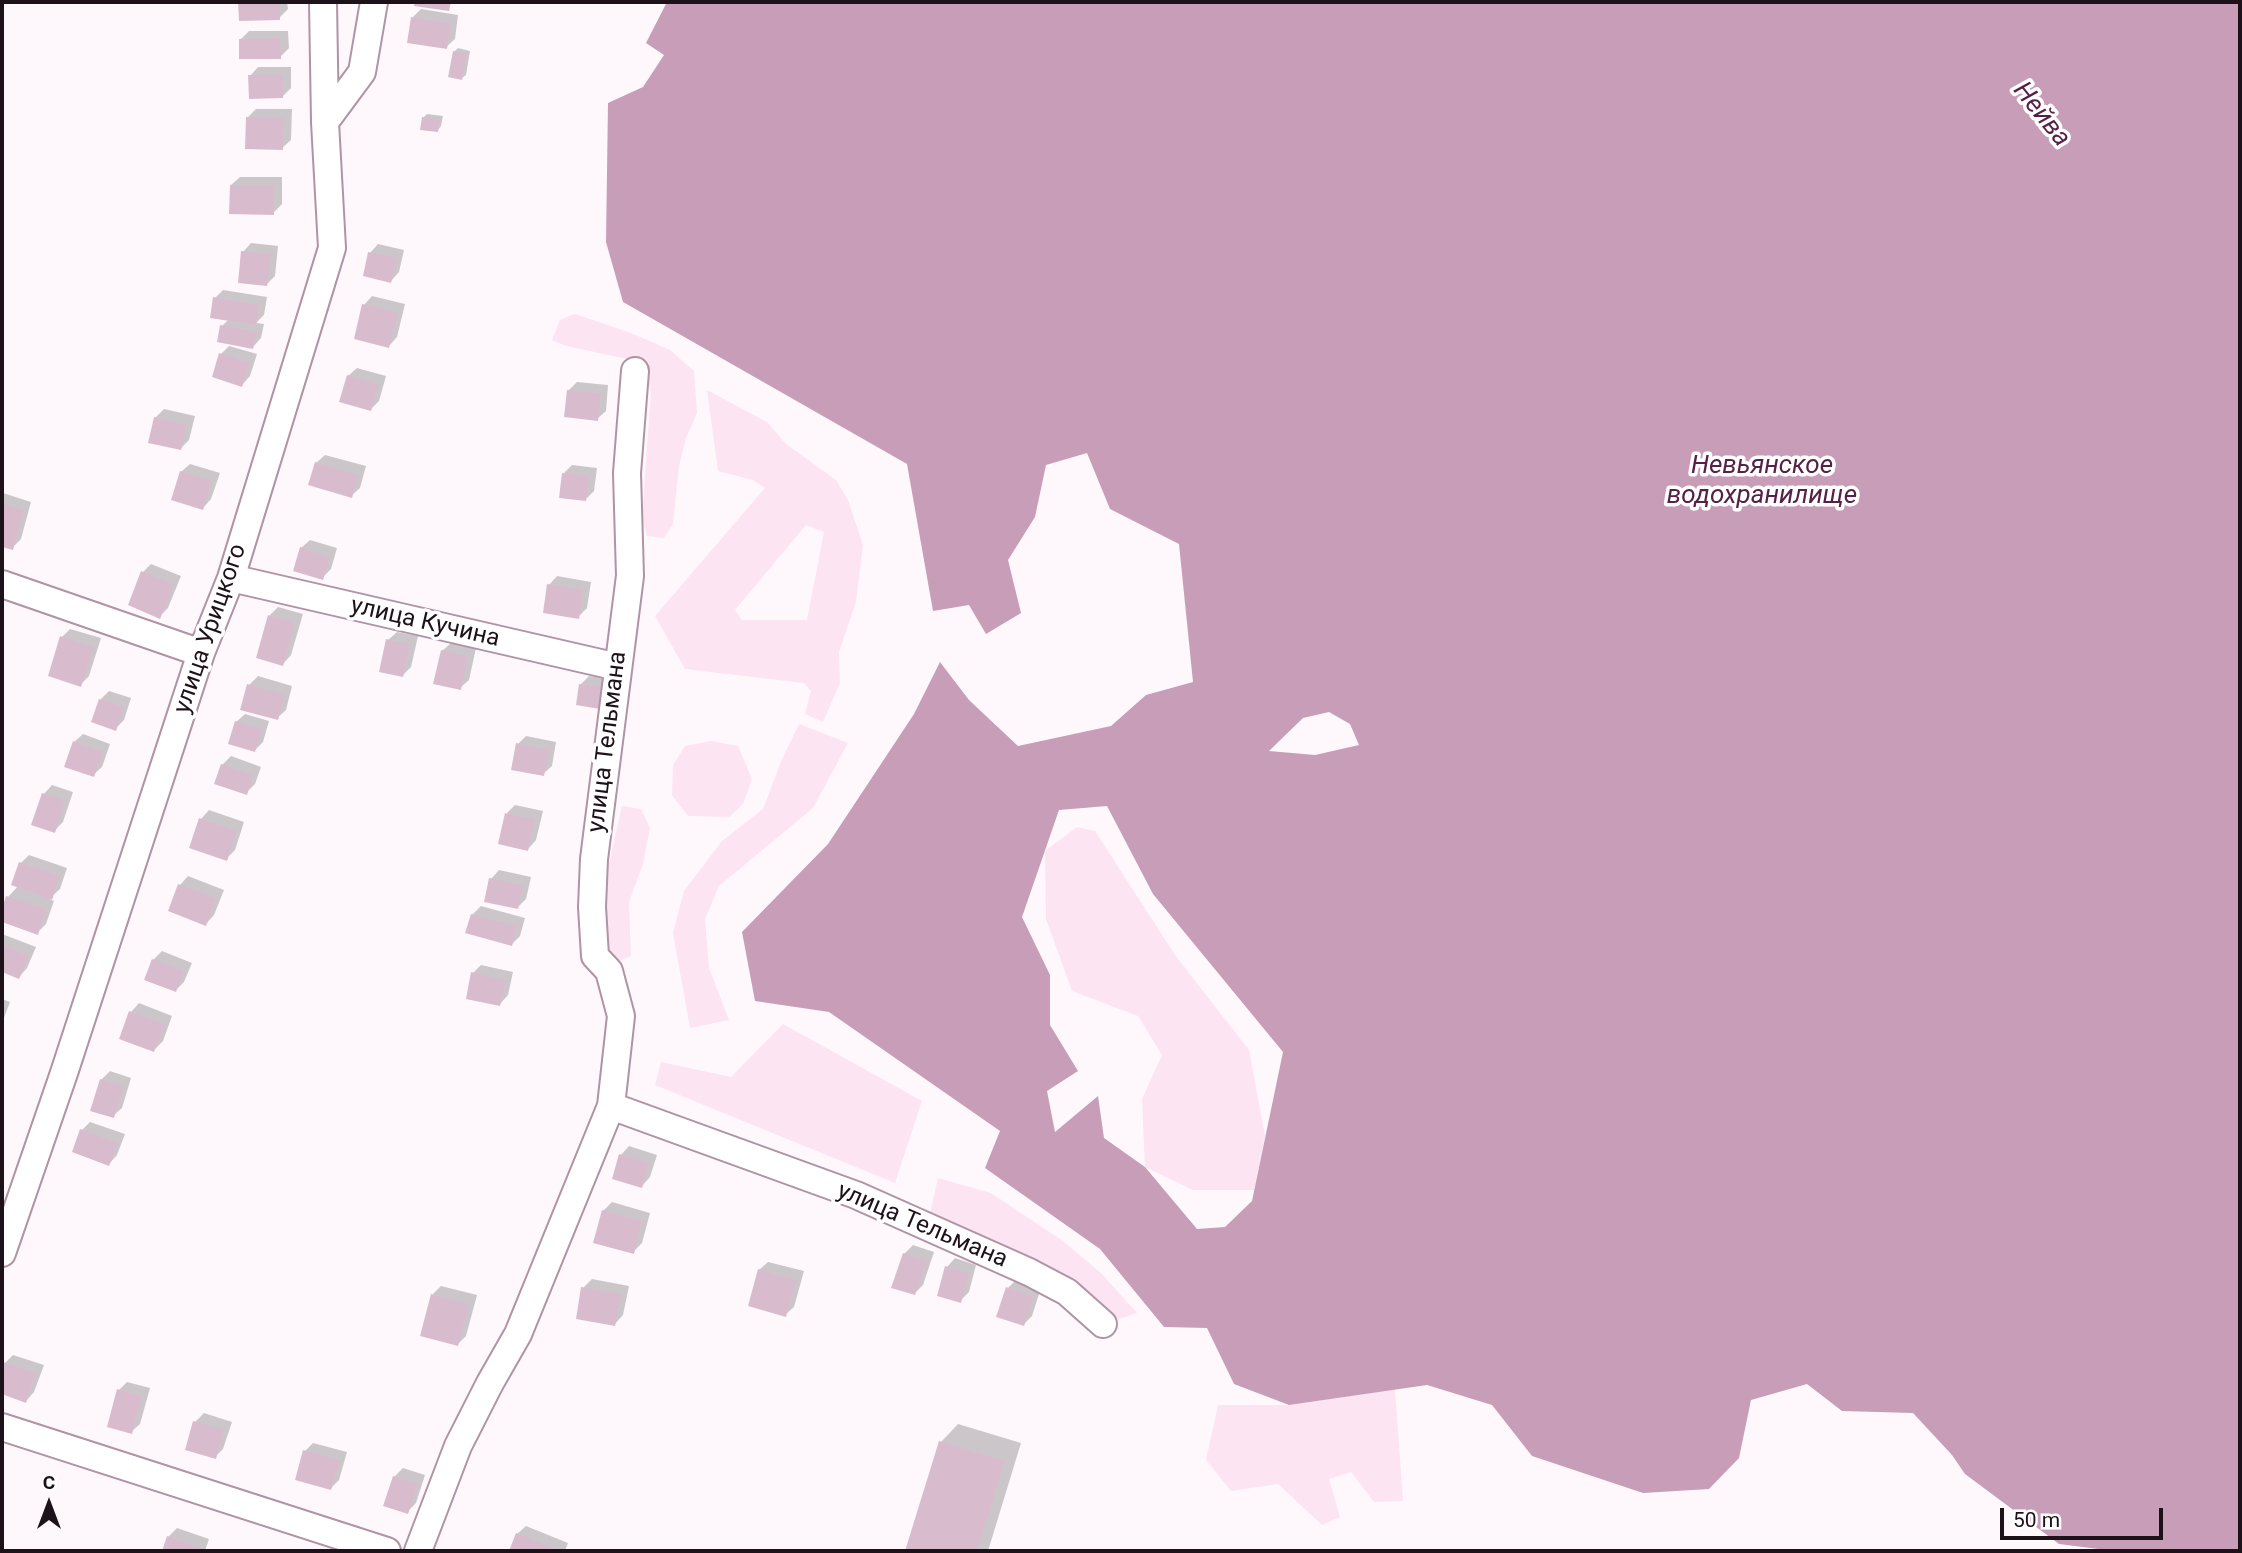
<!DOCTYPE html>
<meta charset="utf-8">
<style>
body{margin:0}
#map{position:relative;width:2242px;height:1553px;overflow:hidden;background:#fef8fc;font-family:Roboto,sans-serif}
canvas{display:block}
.frame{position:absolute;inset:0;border:4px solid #1d1219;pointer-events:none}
.north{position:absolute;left:14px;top:1469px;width:70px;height:70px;-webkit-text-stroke:5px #fff;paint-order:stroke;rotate:0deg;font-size:19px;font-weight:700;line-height:28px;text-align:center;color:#1d1219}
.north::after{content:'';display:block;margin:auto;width:24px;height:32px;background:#1d1219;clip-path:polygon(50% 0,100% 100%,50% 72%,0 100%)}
.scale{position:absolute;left:2000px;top:1508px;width:163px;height:32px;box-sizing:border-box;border:4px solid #1d1219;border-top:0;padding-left:9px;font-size:21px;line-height:24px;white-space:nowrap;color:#1d1219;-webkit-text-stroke:5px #fff;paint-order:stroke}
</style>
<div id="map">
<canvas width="2242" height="1553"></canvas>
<div class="frame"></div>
<div class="north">С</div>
<div class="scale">50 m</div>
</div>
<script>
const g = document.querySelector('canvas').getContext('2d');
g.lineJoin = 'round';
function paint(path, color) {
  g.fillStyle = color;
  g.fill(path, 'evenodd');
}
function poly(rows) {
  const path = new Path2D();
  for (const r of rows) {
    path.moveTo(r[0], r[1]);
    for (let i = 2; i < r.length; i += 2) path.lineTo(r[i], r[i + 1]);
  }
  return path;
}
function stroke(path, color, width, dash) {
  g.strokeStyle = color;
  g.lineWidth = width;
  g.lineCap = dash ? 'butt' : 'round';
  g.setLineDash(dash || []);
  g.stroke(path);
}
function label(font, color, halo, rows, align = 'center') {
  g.font = font + ' Roboto,sans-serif';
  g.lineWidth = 7;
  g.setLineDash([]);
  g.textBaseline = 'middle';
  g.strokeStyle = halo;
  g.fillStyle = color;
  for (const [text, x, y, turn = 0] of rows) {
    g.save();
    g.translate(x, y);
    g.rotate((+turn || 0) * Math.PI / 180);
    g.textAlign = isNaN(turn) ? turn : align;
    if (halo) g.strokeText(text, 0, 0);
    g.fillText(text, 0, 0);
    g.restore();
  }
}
const green = poly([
 [575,314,631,333,670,350,694,371,697,413,686,438,679,466,673,524,664,538,647,536,642,518,651,392,643,369,628,359,566,346,552,340,560,320],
 [707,390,767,422,786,444,836,480,848,500,863,545,856,602,839,652,840,683,823,722,805,714,811,691,804,683,685,669,655,616,765,488,753,480,718,471],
 [806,525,824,532,807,620,742,620,735,610],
 [799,724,848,743,813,808,719,886,705,919,709,968,729,1020,690,1028,673,933,684,891,722,841,763,809,782,759],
 [711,741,738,746,752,779,743,804,729,817,688,816,672,795,673,765,685,746],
 [622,806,641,809,650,828,643,864,629,902,631,956,607,966,603,890],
 [1077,827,1095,831,1175,955,1249,1050,1265,1136,1254,1190,1193,1190,1145,1167,1142,1099,1162,1055,1138,1016,1072,991,1046,919,1045,851],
 [783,1024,922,1101,895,1183,655,1085,661,1062,731,1077],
 [938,1178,991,1193,1063,1241,1101,1273,1137,1313,1116,1320,1052,1268,930,1214],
 [1395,1389,1403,1501,1374,1502,1351,1472,1329,1479,1340,1517,1322,1525,1278,1484,1231,1491,1206,1460,1218,1405,1289,1405]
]);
const water = poly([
 [667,2,2240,2,2240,1551,2114,1551,2059,1544,1965,1474,1952,1455,1913,1413,1842,1411,1807,1384,1751,1400,1739,1458,1709,1489,1643,1493,1532,1456,1492,1405,1427,1385,1289,1405,1234,1384,1207,1328,1164,1327,1100,1249,985,1168,1000,1131,829,1012,755,1001,742,932,828,844,914,714,940,662,969,700,1018,746,1111,726,1146,695,1193,682,1179,544,1110,509,1087,453,1046,465,1035,517,1008,560,1021,613,986,634,969,605,933,611,907,464,623,302,606,242,608,103,643,87,664,55,646,43],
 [1329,712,1350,724,1359,745,1315,755,1269,751,1303,718],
 [1107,806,1153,894,1283,1052,1252,1201,1225,1227,1197,1229,1145,1167,1104,1138,1098,1096,1055,1132,1047,1091,1078,1071,1050,1025,1050,975,1022,917,1059,810]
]);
const shadow = poly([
 [240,2,287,2,288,9,279,18,240,19],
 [421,9,458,15,455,39,446,47,413,17],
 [249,31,288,31,289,48,280,57,240,40],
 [458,48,470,51,466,75,462,78,454,52],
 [258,67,291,67,291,88,282,97,250,76],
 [256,109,292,109,291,140,282,148,248,117],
 [427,114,443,116,441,126,438,130,423,118],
 [240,177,282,177,282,204,273,213,231,185],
 [251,243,278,246,275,276,267,284,243,252],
 [378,244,404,250,399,272,391,281,370,253],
 [223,290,267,297,264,315,256,323,264,324,261,338,253,347,222,326,229,319,215,298],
 [372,296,405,304,397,337,389,346,364,305],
 [229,346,257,354,250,376,242,385,221,354],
 [357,368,386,376,379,401,371,409,348,376],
 [577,382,608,385,606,411,597,419,568,391],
 [164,409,195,416,189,440,181,448,155,418],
 [325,455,366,466,360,488,351,496,316,463],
 [190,464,220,473,211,499,203,508,181,472],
 [572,465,597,468,594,491,586,499,564,473],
 [3,493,31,502,21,539,12,548,2,545],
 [310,540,337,548,331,569,322,578,301,548],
 [151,564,181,576,168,608,160,616,143,572],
 [557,576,591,582,587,608,578,617,549,585],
 [278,607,303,614,291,655,283,664,270,615],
 [70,629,101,638,89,676,80,685,62,637],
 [397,632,418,636,411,667,403,675,388,640],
 [451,643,476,648,469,680,460,688,442,651],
 [258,676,292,686,286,710,277,718,249,685],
 [589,676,611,679,608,698,580,685],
 [109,691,131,698,124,720,115,729,93,721,101,699],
 [245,714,269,721,263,742,255,750,236,722],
 [83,734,110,744,102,767,93,775,74,742],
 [526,736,556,742,552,766,543,774,518,744],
 [231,756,261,767,255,784,246,793,222,765],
 [52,785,73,792,63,822,54,831,44,794],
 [515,805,543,811,536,840,528,849,507,813],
 [209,810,244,822,235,850,226,859,201,819],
 [29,855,67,868,60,889,49,899,54,901,46,924,37,933,2,921,8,897,18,886,21,863],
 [499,870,531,877,526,899,518,907,491,879],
 [188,876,224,890,214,915,206,924,180,885],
 [481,906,525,918,520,936,512,944,472,915],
 [2,934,36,947,27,968,19,977,2,970],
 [162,951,192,963,184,982,176,990,153,960],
 [481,965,513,972,508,995,500,1004,473,973],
 [2,999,10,1002,2,1023],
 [139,1003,172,1016,163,1041,154,1050,131,1012],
 [110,1071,131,1078,122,1108,113,1116,101,1080],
 [90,1122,125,1134,117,1155,109,1164,82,1130],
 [629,1146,657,1155,650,1177,642,1186,621,1155],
 [612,1202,650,1213,642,1243,633,1252,603,1211],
 [913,1245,934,1252,923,1285,915,1293,904,1254],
 [955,1258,976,1265,969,1292,960,1301,947,1267],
 [768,1262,804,1271,794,1307,785,1315,759,1270],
 [592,1279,629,1286,623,1315,615,1324,583,1288],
 [1016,1280,1041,1288,1032,1316,1024,1324,1008,1288],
 [441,1286,477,1295,466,1336,458,1344,422,1335,433,1294],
 [13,1355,44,1365,34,1392,26,1401,2,1393,2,1372,5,1363],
 [127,1382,150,1388,140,1424,131,1432,119,1390],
 [204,1413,232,1422,223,1449,215,1457,195,1422],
 [958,1424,1021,1443,988,1551,907,1551,941,1442],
 [313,1443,347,1452,339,1480,331,1488,305,1451],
 [403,1468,425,1475,416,1503,407,1512,394,1477],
 [526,1526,568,1543,565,1551,511,1551,517,1534],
 [177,1528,209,1539,205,1551,164,1551,168,1537]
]);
const building = poly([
 [238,2,280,2,280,20,239,21],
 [415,2,451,2,449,11,414,6],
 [411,17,451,23,447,49,407,43],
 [280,38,281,59,239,59,239,39],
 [453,51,467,54,462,80,448,77],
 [248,75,283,75,283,98,249,99],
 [246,117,284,117,283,150,245,149],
 [422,117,440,120,438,132,420,130],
 [230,185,274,185,274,215,229,214],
 [241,251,271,254,267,286,238,283],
 [368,252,397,258,391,283,363,276],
 [213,297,260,305,256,325,210,318],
 [362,304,398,313,389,348,354,339],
 [220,325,257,332,253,349,217,342],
 [219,353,250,363,242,387,212,377],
 [347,375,379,385,371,411,339,402],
 [567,390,601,393,598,421,564,417],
 [154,417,187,425,181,450,148,443],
 [315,462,358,475,352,498,308,485],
 [180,471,212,481,203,510,171,500],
 [562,473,589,476,586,501,559,498],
 [2,504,24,510,13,550,2,547],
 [300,547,330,557,323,580,293,571],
 [141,571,174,584,160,619,128,605],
 [547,584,583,590,579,619,543,613],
 [268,615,295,622,283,666,256,658],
 [60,636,94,647,81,687,48,676],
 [386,639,410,644,403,677,379,672],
 [441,650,468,656,461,690,433,684],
 [247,684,285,695,278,720,240,710],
 [579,684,603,687,600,709,576,705],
 [99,699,124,707,116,731,91,722],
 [235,721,262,729,255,752,228,744],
 [73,741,103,752,94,777,64,767],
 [516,743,549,750,544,776,511,770],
 [221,764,253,775,247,795,214,784],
 [42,793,65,800,55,833,31,825],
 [505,813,535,819,528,851,498,844],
 [199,818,237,831,227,861,189,848],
 [19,862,60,876,52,900,11,885],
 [489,878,523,885,518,909,484,902],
 [178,884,216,898,206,926,168,911],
 [6,896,46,909,38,935,2,922,2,909],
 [471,914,517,926,512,946,465,933],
 [2,945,29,956,19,979,2,972],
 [152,959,184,971,176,992,144,980],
 [471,972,506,980,500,1006,466,999],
 [129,1011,165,1024,154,1052,119,1039],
 [100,1079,124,1086,114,1118,90,1111],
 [80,1129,118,1143,109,1166,72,1152],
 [619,1154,649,1163,642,1188,612,1179],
 [602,1210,642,1221,634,1254,593,1243],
 [903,1253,927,1261,915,1295,891,1288],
 [945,1266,969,1273,961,1303,937,1296],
 [758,1269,796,1280,786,1317,748,1306],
 [581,1287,621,1294,615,1326,576,1319],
 [1006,1287,1034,1297,1024,1326,996,1317],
 [431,1294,469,1304,458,1346,420,1336],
 [3,1362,36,1373,26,1403,2,1394],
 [117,1389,142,1396,132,1434,107,1427],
 [193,1421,224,1430,216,1459,185,1450],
 [939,1441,1005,1461,977,1551,905,1551],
 [303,1450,340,1460,331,1490,295,1480],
 [393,1476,418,1484,408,1514,383,1506],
 [516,1533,561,1551,509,1551],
 [167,1536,202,1548,200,1551,162,1551]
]);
const minor = poly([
 [325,122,362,72,374,2],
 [231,578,618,667],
 [2,584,201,653],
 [611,1106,856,1195,1029,1272,1067,1292,1103,1324],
 [2,1253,64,1073,201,653,231,578,332,248,325,122,323,2],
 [2,1427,387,1551],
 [418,1551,458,1446,490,1383,518,1334,611,1106,621,1016,609,971,595,956,592,907,594,859,630,576,627,473,635,371]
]);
const streetNames = [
 ["улица Кучина",425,623,13],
 ["улица Урицкого",211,629,-71],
 ["улица Тельмана",608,742,-83],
 ["улица Тельмана",922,1226,23]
];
const waterNames = [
 ["Нейва",2041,115,51],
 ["Невьянское",1762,466],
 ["водохранилище",1762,496]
];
paint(green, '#fce4f3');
paint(water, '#c89db8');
paint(shadow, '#0003');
paint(building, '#d9bbce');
stroke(minor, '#b093a5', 30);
stroke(minor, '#fff', 26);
label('24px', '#1d1219', '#fff', streetNames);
label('italic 26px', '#562147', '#fff', waterNames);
</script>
